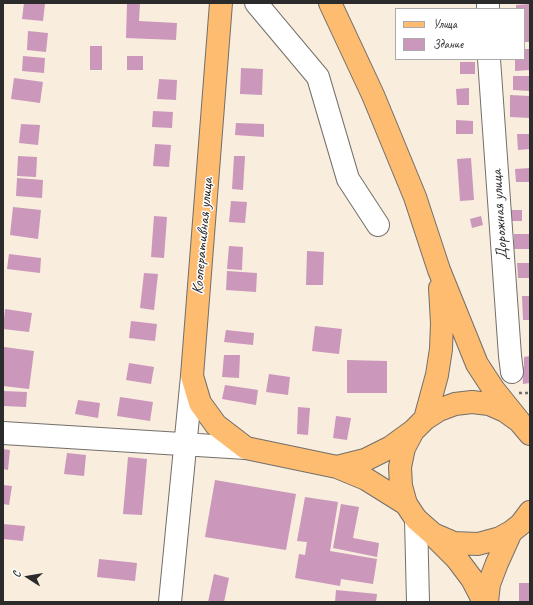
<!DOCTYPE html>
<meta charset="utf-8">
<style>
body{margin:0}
#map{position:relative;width:533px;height:605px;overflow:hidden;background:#f9edde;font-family:Caveat,sans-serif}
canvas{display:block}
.frame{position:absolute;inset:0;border:4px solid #2b2b2b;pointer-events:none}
.legend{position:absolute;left:395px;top:8px;width:130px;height:52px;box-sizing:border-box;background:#fff;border:1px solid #aaa;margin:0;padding:5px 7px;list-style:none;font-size:12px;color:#2b2b2b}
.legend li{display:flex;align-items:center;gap:8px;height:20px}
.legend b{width:20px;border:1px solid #aaa}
.north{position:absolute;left:8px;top:557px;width:40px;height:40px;-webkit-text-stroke:3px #fff;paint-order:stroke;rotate:282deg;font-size:11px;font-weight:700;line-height:16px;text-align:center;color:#2b2b2b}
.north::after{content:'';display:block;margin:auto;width:14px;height:18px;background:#2b2b2b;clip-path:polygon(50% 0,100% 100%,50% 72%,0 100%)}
</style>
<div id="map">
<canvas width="533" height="605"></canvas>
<div class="frame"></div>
<ul class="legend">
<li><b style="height:5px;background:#fdbc70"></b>Улица</li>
<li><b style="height:11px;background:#cb97bb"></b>Здание</li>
</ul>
<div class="north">С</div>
</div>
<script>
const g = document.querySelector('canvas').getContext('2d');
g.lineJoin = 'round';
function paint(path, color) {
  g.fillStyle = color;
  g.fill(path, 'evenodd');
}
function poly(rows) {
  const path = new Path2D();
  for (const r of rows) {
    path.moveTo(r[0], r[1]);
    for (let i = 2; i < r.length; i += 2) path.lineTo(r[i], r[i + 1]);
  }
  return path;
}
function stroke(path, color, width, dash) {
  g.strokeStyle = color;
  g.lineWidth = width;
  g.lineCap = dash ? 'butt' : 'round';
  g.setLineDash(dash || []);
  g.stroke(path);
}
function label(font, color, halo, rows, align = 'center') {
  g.font = font + ' Caveat,sans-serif';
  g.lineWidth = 3;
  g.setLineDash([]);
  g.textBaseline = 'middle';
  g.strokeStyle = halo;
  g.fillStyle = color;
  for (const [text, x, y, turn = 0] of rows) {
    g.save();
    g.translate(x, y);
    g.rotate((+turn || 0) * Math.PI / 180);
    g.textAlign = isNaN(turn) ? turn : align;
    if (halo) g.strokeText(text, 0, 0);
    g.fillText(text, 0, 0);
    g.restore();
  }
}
const building = poly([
 [24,3,45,4,43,21,22,19],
 [127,3,140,3,139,21,177,23,176,40,126,38],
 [530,4,530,42,524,42,524,9,516,9,516,5],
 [28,31,48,33,46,52,27,50],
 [90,46,102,46,102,70,90,70],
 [524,49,530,49,530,70,515,71,515,59,524,59],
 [23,56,45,58,44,73,22,71],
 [127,56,143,56,143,70,127,70],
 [460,62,475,62,475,74,460,74],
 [241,68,263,69,262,95,240,94],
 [513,76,530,76,530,91,513,90],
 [14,78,43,82,40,103,11,99],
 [159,79,177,80,176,100,157,99],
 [469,88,469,105,457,105,456,89],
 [510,95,530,96,530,118,510,117],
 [153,111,173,112,172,128,152,127],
 [456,120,473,121,473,134,456,134],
 [236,123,264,124,264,137,235,135],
 [21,124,40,125,38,145,19,143],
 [517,134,530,134,530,149,518,150],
 [155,144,171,145,169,167,153,166],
 [18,156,37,157,36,177,17,176],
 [234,156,245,156,243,190,232,189],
 [471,158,474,200,460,201,457,159],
 [530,168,530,182,516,182,515,169],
 [17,178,43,180,42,198,16,196],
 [231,201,247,202,245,223,229,222],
 [13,207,41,210,38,239,10,235],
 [503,210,522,210,522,221,503,221],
 [154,216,167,217,164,258,151,257],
 [481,216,483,225,472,228,470,219],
 [514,234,530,234,530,249,514,249],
 [229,246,243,247,242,270,227,269],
 [307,251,324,252,323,285,306,285],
 [9,254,41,258,40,273,7,269],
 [517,263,530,263,530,278,518,278],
 [227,271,257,273,256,292,226,290],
 [144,273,158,274,154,310,140,308],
 [522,296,530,296,530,320,523,320],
 [5,309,32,313,29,332,3,329],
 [131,321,157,324,155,341,129,338],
 [315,326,342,329,339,354,312,351],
 [226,330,254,333,253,345,224,342],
 [4,347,34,351,29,389,3,386],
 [224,355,240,355,239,378,222,377],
 [530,356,530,383,523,384,522,367,524,367,524,357],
 [347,360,387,361,387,393,347,393],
 [129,363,154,367,151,384,126,380],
 [269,374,290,377,288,395,266,392],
 [225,385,258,390,256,405,222,399],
 [3,391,27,392,26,407,3,406],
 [120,397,153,402,150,421,117,416],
 [78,400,100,403,98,418,75,414],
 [298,407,310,408,308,435,297,434],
 [336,416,351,418,347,440,333,438],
 [3,449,10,450,8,470,3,469],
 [67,453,86,455,84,476,64,474],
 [128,457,147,459,142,515,123,514],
 [215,480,296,494,286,550,205,537],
 [3,485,12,486,9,505,3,504],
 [305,497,338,502,330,551,377,559,373,584,341,579,340,586,295,578,299,554,305,555,307,542,297,541],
 [341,504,359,507,353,538,379,543,377,557,333,548],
 [3,524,25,526,23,541,3,539],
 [99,559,137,563,135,581,97,577],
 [214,574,229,578,224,602,208,602],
 [519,583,530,583,530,602,519,602],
 [336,590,377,594,376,602,335,602]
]);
const path = poly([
 [519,393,530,393]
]);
const minor = poly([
 [256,3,318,77,348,179,378,225],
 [488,9,488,3],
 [489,59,510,356,512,372],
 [3,433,246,448],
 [416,519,418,602],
 [170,602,192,376]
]);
const major = poly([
 [221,3,192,376,200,403,216,425,246,448,337,467,366,479,406,504],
 [330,3,373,95,415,197,439,270,477,364,494,390,519,421],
 [425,419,437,375,441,349,442,323,440,288],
 [530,434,519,421,505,411,489,404,472,402,455,404,439,410,425,419,413,431,404,448,400,467,401,486,406,504,416,519,433,534,454,543,478,544,500,538,511,532,521,524,530,512],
 [337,467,365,460,391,447,413,431],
 [436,538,457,559,472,579,484,602],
 [487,602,489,584,497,563,511,532]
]);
const streetNames = [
 ["Дорожная улица",500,215,-94],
 ["Кооперативная улица",203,236,-85]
];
paint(building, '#cb97bb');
stroke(minor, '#736f6a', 24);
stroke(major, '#736f6a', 24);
stroke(path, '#736f6a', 2.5, [3, 3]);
stroke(minor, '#fff', 22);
stroke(major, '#fdbc70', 22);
label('16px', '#2b2b2b', '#fff', streetNames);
</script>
